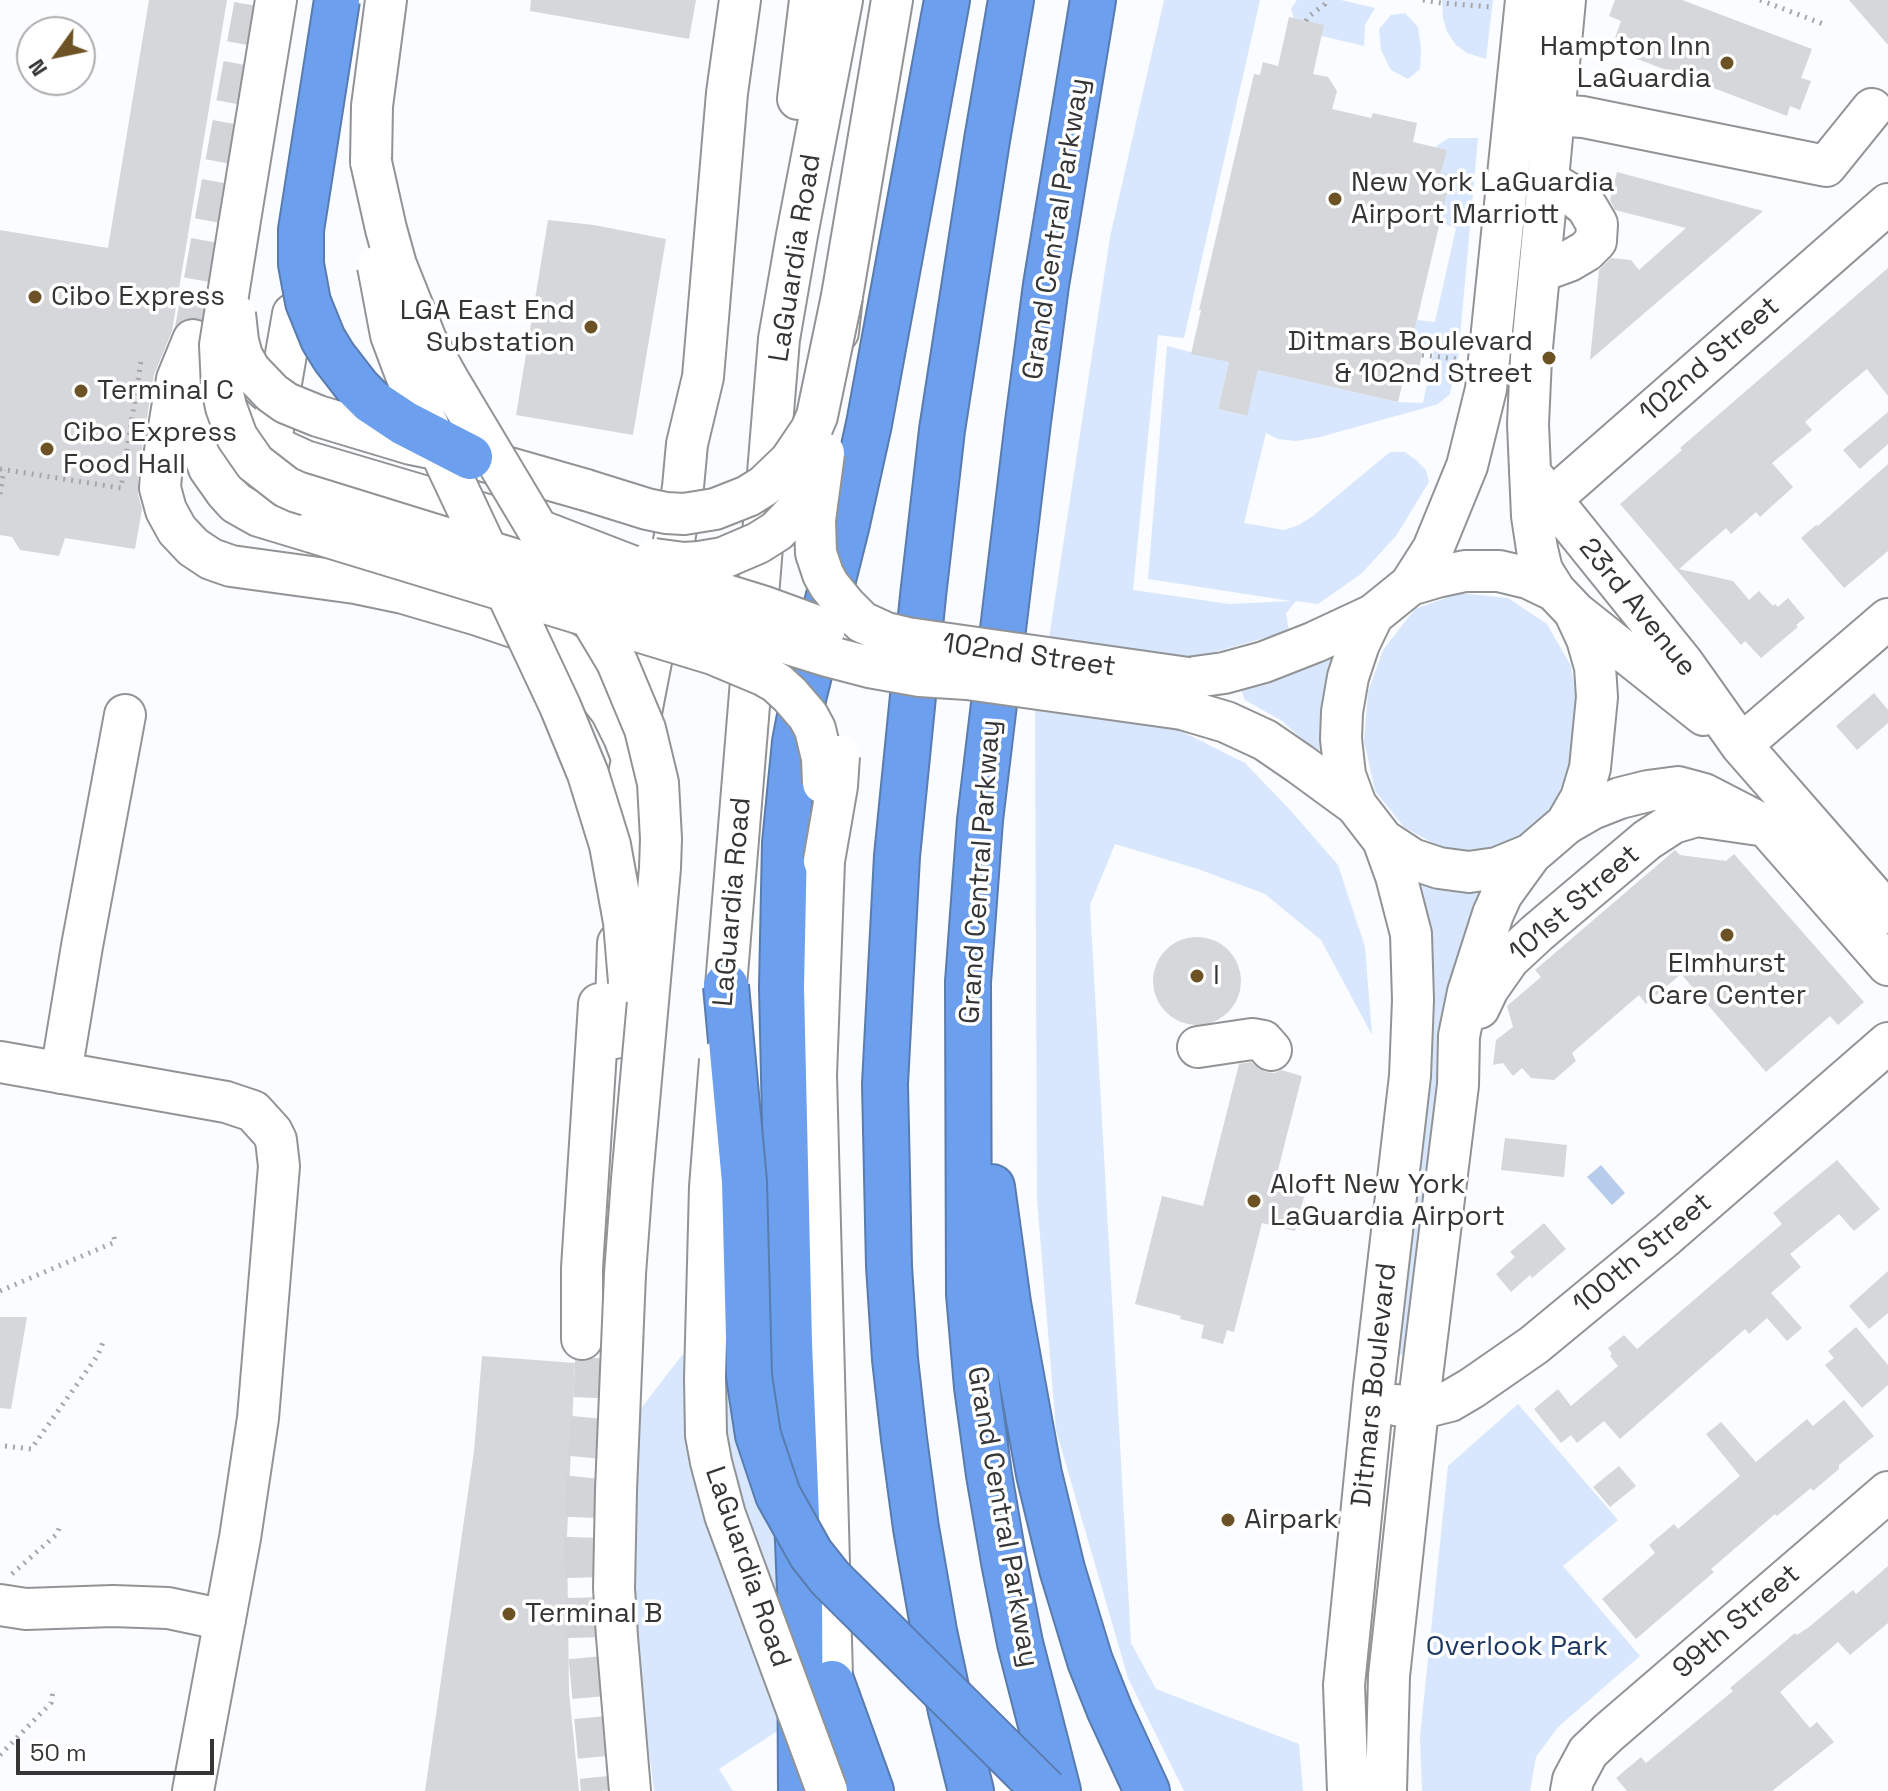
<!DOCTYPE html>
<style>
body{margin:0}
#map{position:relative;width:1888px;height:1791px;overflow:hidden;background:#fafcff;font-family:"Space Grotesk",sans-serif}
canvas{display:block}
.north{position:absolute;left:16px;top:16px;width:80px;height:80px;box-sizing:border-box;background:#fff;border:2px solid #aeaeaf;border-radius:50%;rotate:237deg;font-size:22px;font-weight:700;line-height:32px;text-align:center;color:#353536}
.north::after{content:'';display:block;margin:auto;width:28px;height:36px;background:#6c5224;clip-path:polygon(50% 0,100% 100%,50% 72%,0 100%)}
.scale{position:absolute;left:16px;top:1739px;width:198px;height:36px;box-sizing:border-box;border:4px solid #353536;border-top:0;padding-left:10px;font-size:24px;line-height:28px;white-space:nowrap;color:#353536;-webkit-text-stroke:6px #fff;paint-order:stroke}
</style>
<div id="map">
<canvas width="1888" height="1791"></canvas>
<div class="north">N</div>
<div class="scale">50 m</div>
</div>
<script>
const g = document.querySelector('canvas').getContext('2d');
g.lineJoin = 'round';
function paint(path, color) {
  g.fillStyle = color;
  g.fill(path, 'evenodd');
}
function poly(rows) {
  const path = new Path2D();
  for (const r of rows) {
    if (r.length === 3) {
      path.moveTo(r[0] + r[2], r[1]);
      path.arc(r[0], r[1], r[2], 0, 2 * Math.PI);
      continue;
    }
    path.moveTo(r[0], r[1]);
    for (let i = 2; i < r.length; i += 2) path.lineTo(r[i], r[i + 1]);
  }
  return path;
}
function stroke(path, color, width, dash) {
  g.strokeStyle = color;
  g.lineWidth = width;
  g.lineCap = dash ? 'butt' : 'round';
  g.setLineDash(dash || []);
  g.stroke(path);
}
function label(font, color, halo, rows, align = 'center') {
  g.font = font + ' "Space Grotesk",sans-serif';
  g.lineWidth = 7;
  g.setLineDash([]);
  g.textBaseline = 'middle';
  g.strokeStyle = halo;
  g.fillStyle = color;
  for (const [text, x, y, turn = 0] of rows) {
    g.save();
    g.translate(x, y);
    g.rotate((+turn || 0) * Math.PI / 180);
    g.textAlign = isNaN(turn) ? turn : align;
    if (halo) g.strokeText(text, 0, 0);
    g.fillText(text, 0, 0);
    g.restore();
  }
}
const green = poly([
 [1164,0,1260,0,1184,338,1158,335,1133,590,1229,604,1291,601,1148,579,1167,346,1229,362,1218,409,1246,416,1258,370,1398,402,1423,403,1434,350,1413,337,1417,320,1435,322,1456,228,1440,222,1441,173,1446,150,1435,147,1449,138,1478,138,1458,359,1450,394,1438,404,1421,409,1320,437,1296,441,1278,439,1266,433,1244,523,1284,530,1299,525,1313,516,1390,452,1405,452,1416,460,1426,470,1429,482,1396,536,1361,574,1318,604,1296,601,1286,613,1289,631,1190,659,1049,638,1110,237],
 [1297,0,1341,0,1375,8,1365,25,1364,46,1322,36,1294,18,1291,9],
 [1442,0,1493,0,1486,59,1467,53,1456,45,1447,32,1443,18],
 [1405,13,1418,27,1421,48,1420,69,1408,79,1391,70,1381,50,1379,29,1391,15],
 [1459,593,1508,598,1547,624,1571,666,1578,712,1573,761,1555,802,1528,835,1487,852,1444,849,1404,827,1375,791,1364,741,1368,692,1383,650,1415,609],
 [1329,654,1336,656,1324,751,1313,749,1282,721,1245,700,1241,690,1250,683],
 [1035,709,1179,730,1245,763,1291,811,1338,865,1365,947,1372,1035,1321,940,1265,894,1198,869,1115,844,1090,905,1131,1643,1156,1689,1299,1744,1303,1791,1184,1791,1128,1678,1056,1430,1037,1199],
 [1423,881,1483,891,1414,1356,1395,1354,1418,885],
 [682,1355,773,1358,785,1726,719,1769,733,1791,654,1791,624,1554,626,1428],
 [1518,1404,1618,1520,1563,1566,1640,1656,1558,1727,1536,1757,1530,1791,1422,1791,1420,1737,1448,1466]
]);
const water = poly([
 [1601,1165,1625,1193,1612,1205,1587,1177]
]);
const building = poly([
 [149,0,227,0,172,331,154,375,138,473,138,494,142,509,135,549,65,538,59,556,20,550,12,537,0,535,0,230,108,248],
 [531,0,696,0,689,39,530,11],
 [1615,0,1682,0,1812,49,1801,78,1811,81,1800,110,1790,106,1787,116,1611,49,1621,21,1609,16],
 [1849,0,1888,0,1888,45],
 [1289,17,1324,25,1313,74,1328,77,1337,91,1332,109,1371,118,1373,113,1417,123,1413,142,1447,150,1441,173,1451,175,1413,337,1424,344,1422,355,1416,380,1404,377,1398,402,1258,370,1247,416,1218,409,1229,362,1191,354,1201,310,1199,310,1254,74,1260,75,1263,62,1278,66],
 [1617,172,1763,211,1590,360,1599,270,1611,258,1631,260,1639,270,1686,228,1615,210,1610,200],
 [548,220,594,225,666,239,633,435,516,415],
 [1888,268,1888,396,1867,369,1844,388,1805,422,1812,430,1772,463,1793,487,1760,517,1756,512,1731,534,1726,528,1679,569,1733,581,1749,600,1759,591,1773,606,1775,604,1778,607,1788,598,1805,618,1796,625,1798,627,1761,658,1745,641,1741,645,1620,504,1682,450,1680,448],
 [1888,412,1888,444,1860,469,1843,450],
 [1888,464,1888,551,1844,588,1801,538,1816,525,1818,526],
 [1874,693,1888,710,1888,723,1857,750,1836,726],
 [1675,850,1680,855,1726,861,1734,854,1864,1002,1838,1025,1830,1016,1766,1072,1681,974,1646,1004,1639,995,1572,1053,1576,1061,1554,1080,1531,1078,1522,1068,1513,1076,1503,1063,1493,1065,1496,1040,1513,1027,1507,1006,1541,977,1535,970],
 [1197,981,44],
 [1251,1062,1265,1072,1275,1073,1281,1070,1302,1076,1277,1174,1308,1182,1295,1231,1262,1223,1234,1332,1227,1330,1223,1344,1201,1338,1204,1325,1180,1319,1181,1316,1135,1304,1162,1196,1203,1206,1239,1064],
 [1505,1138,1567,1145,1564,1177,1501,1170],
 [1837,1160,1880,1209,1854,1231,1839,1214,1790,1254,1801,1267,1771,1293,1802,1328,1787,1341,1767,1318,1749,1334,1745,1329,1620,1439,1604,1421,1577,1443,1571,1435,1561,1443,1534,1409,1558,1389,1571,1406,1618,1366,1610,1356,1612,1354,1608,1348,1624,1335,1637,1349,1782,1224,1773,1213],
 [1544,1223,1566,1249,1532,1278,1530,1275,1511,1292,1496,1274,1515,1257,1510,1252],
 [1888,1271,1888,1313,1869,1329,1849,1306],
 [0,1317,27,1317,11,1409,0,1408],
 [1856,1327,1888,1365,1888,1385,1862,1408,1825,1365,1834,1358,1828,1351],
 [482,1356,575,1363,567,1536,569,1692,579,1791,425,1791,474,1451],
 [1844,1400,1874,1436,1839,1465,1839,1469,1813,1491,1811,1488,1777,1516,1775,1514,1711,1569,1714,1572,1636,1639,1602,1599,1655,1553,1649,1545,1674,1524,1678,1529,1740,1476,1706,1434,1721,1422,1756,1462,1807,1419,1813,1426],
 [1619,1466,1636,1486,1610,1507,1593,1487],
 [1888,1566,1888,1623,1850,1655,1838,1642,1780,1692,1810,1728,1817,1722,1834,1742,1772,1791,1627,1791,1616,1778,1641,1757,1646,1763,1733,1691,1730,1688,1795,1633,1797,1635,1809,1627,1853,1590,1856,1594]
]);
const minorTunnel = poly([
 [193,340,255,0],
 [598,1298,593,1406,586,1478,584,1538,587,1640,601,1791]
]);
const path = poly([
 [1423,0,1441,3,1493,7],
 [1760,0,1826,25],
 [1306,21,1308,17,1325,4,1326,0],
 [1422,355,1457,359],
 [0,469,121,488,141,361],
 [0,494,4,470],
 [0,1291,115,1242,113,1232],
 [5,1446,31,1449,98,1355,103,1342],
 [12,1574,57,1534,61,1523],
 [0,1755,51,1703,53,1691]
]);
const minor = poly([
 [798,99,810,0],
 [1553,115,1583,117,1826,166,1872,109],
 [371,162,372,106,386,0],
 [239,226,276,0],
 [1539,272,1569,261,1586,251,1596,241,1597,224,1587,207,1575,197,1548,181],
 [838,332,842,296,892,0],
 [193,340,177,379,161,475,160,488,166,510,177,530,193,547,211,559,231,566,355,583,403,593,478,615,534,634,563,652,573,662,611,711,624,737,632,758],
 [192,380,191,406,197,436,209,468,226,492,236,503,259,516,312,532],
 [221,405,240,423,270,445,305,461,541,531],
 [273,429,293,314],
 [474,458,586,490],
 [1530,473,1683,663,1741,745,1888,913],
 [1533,515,1888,204],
 [1465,571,1499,571,1528,578,1555,591,1574,611,1587,639,1595,667,1597,697,1590,768,1581,798,1566,824,1531,854,1497,868,1469,872,1439,868,1412,859,1383,840,1356,805,1345,775,1341,739,1342,712,1348,677,1359,644,1373,615,1410,585,1437,577,1465,571],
 [1410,585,1433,549,1467,466,1486,389,1526,0],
 [1555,591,1542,570,1537,549,1532,516,1528,424,1531,358,1565,0],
 [1576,613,1704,715],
 [1188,678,1224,673,1264,662,1315,642,1373,615],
 [1182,709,1226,722,1265,740,1300,764,1356,805],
 [1741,745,1888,619],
 [1566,824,1592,809,1620,798,1648,791,1678,787,1704,794,1766,826,1888,965],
 [824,827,824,861,816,1075,833,1715],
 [620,871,622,811,672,553,683,487,687,444,703,377,727,93,740,0],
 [726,986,779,339,797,235,842,0],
 [1479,1008,1488,989,1509,959,1537,933,1647,840,1673,823,1697,816,1766,826],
 [615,1038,618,943],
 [1198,1047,1252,1039,1263,1041,1271,1050],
 [0,1062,226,1102,253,1111,272,1132,276,1140,279,1166,258,1418,240,1538,193,1791],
 [61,1073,82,946,125,715],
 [582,1339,582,1268,599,1004],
 [1396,1405,1418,1409,1450,1401,1472,1388,1534,1345,1666,1236,1888,1043],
 [616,1490,614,1588,617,1637,630,1791],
 [0,1605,26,1609,113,1606,168,1608,225,1620],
 [1348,1791,1344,1685,1374,1386,1410,1076,1413,1000,1411,934,1396,876,1383,840],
 [1386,1791,1389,1676,1418,1409,1458,1085,1459,1036,1468,992,1493,914,1502,894,1531,854],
 [1571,1791,1573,1780,1588,1752,1608,1733,1888,1492]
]);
const highway = poly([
 [992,1187,1008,1303,1020,1370,1039,1474,1062,1569,1090,1661,1110,1711,1147,1791],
 [832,1683,871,1791],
 [801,1791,800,1591,790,1343,782,987,785,843,795,742,804,695,846,528,869,424,947,0],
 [971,1791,951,1711,934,1631,916,1528,904,1439,895,1359,889,1266,885,1084,897,856,923,596,942,430,987,140,1011,0],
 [1058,1791,1020,1643,1004,1562,989,1475,977,1387,969,1294,968,982,980,820,1028,422,1046,285,1093,0]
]);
const minorBridge = poly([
 [371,162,386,229,396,265,426,340,449,381,617,662,645,729,658,783,661,839,660,868,632,1179,625,1274,616,1490],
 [239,226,220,345,222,388,226,407,237,437,255,463,286,487,297,492,827,656,869,667,920,676,967,679,1182,709],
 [378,266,391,335,412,391,560,706,588,774,610,845,624,922,629,982],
 [235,314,238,341,242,356,250,370,272,393,286,403,318,416,411,444,435,449],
 [824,453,815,520,816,553,823,574,829,585,846,606,862,622,886,633,907,638,1188,678],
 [586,490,647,509,666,513,684,514,715,509,748,496,764,486,790,461,811,430,817,416,842,296],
 [541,531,629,565,762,606,825,629],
 [312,532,713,654,763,675,777,683,790,695,808,716,815,729,822,758,823,783],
 [654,559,684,563,699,562,723,558,758,543,777,531,795,512,816,474],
 [824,861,837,786,839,756],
 [720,1060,710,1187,705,1378,706,1435,711,1462,725,1515,827,1791]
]);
const highwayBridge = poly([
 [337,0,301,230,301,264,308,302,323,339,334,357,358,388,371,401,404,423,470,457],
 [726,986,744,1182,749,1376,758,1435,778,1495,811,1554,830,1578,1045,1791]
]);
const markers = [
 [1727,63,8,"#6c5224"],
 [1335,199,8,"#6c5224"],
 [35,297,8,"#6c5224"],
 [591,327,8,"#6c5224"],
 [1549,358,8,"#6c5224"],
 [81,391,8,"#6c5224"],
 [47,449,8,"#6c5224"],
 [1727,935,8,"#6c5224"],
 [1197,976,8,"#6c5224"],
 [1254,1201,8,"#6c5224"],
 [1228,1520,8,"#6c5224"],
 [509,1614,8,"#6c5224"]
];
const poiNames = [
 ["Hampton Inn",1711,47,"right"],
 ["LaGuardia",1711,79,"right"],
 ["New York LaGuardia",1351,183],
 ["Airport Marriott",1351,215],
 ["Cibo Express",51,297],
 ["LGA East End",575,311,"right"],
 ["Substation",575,343,"right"],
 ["Ditmars Boulevard",1533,342,"right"],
 ["& 102nd Street",1533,374,"right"],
 ["Terminal C",97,391],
 ["Cibo Express",63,433],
 ["Food Hall",63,465],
 ["Elmhurst",1727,964,"center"],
 ["Care Center",1727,996,"center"],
 ["l",1213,976],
 ["Aloft New York",1270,1185],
 ["LaGuardia Airport",1270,1217],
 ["Airpark",1244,1520],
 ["Terminal B",525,1614]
];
const streetNames = [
 ["Grand Central Parkway",1057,229,-81],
 ["LaGuardia Road",796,258,-81],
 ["102nd Street",1710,360,-41],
 ["23rd Avenue",1637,608,51],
 ["102nd Street",1029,656,8],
 ["Grand Central Parkway",981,872,-86],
 ["LaGuardia Road",733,902,-85],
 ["101st Street",1575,904,-41],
 ["100th Street",1643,1254,-40],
 ["Ditmars Boulevard",1375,1385,-84],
 ["Grand Central Parkway",1002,1517,80],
 ["LaGuardia Road",747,1567,71],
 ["99th Street",1737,1622,-41]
];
const parkNames = [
 ["Overlook Park",1517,1647]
];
paint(green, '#d8e7fd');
paint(water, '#b7cbea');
paint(building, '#d5d7da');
stroke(minorTunnel, '#d3d4d7', 40, [40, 20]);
stroke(minor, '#919395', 44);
stroke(highway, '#597bae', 48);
stroke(path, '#a5a6a8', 5, [2, 6]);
stroke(minor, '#fff', 40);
stroke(highway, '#6ca0ef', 44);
stroke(minorBridge, '#919395', 44, []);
stroke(highwayBridge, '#597bae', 48, []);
stroke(minorBridge, '#fff', 40);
stroke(highwayBridge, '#6ca0ef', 44);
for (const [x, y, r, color] of markers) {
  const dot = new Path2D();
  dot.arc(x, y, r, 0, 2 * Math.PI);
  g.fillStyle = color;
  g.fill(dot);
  stroke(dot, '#fff', 3);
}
label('28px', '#353536', '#fff', poiNames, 'left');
label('28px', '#353536', '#fff', streetNames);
label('28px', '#1c375f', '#fff', parkNames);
</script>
